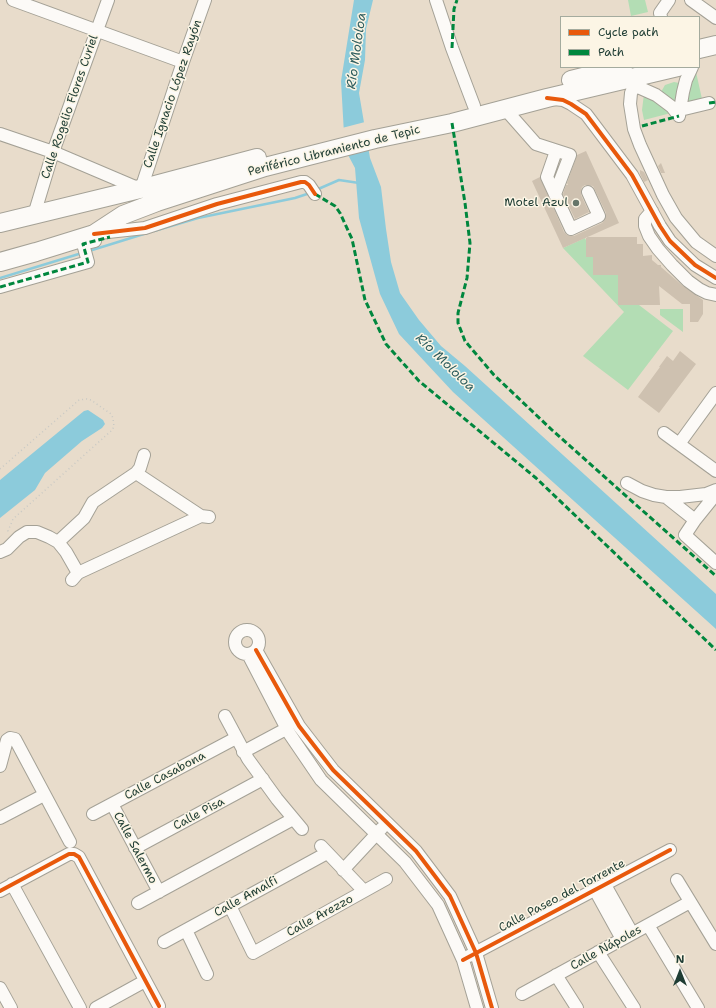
<!DOCTYPE html>
<meta charset="utf-8">
<style>
body{margin:0}
#map{position:relative;width:716px;height:1008px;overflow:hidden;background:#e8dccb;font-family:"Shantell Sans",sans-serif}
canvas{display:block}
.legend{position:absolute;left:560px;top:16px;width:140px;height:52px;box-sizing:border-box;background:#fcf5e5;border:1px solid #a4ab9e;margin:0;padding:5px 7px;list-style:none;font-size:12px;color:#1f3d34}
.legend li{display:flex;align-items:center;gap:8px;height:20px}
.legend b{width:20px;border:1px solid #a4ab9e}
.north{position:absolute;left:660px;top:952px;width:40px;height:40px;-webkit-text-stroke:3px #fcf5e5;paint-order:stroke;rotate:0deg;font-size:11px;font-weight:700;line-height:16px;text-align:center;color:#1f3d34}
.north::after{content:'';display:block;margin:auto;width:14px;height:18px;background:#1f3d34;clip-path:polygon(50% 0,100% 100%,50% 72%,0 100%)}
</style>
<div id="map">
<canvas width="716" height="1008"></canvas>
<ul class="legend">
<li><b style="height:5px;background:#e8590c"></b>Cycle path</li>
<li><b style="height:5px;background:#00873e"></b>Path</li>
</ul>
<div class="north">N</div>
</div>
<script>
const g = document.querySelector('canvas').getContext('2d');
g.lineJoin = 'round';
function paint(path, color) {
  g.fillStyle = color;
  g.fill(path, 'evenodd');
}
function poly(rows) {
  const path = new Path2D();
  for (const r of rows) {
    if (r.length === 3) {
      path.moveTo(r[0] + r[2], r[1]);
      path.arc(r[0], r[1], r[2], 0, 2 * Math.PI);
      continue;
    }
    path.moveTo(r[0], r[1]);
    for (let i = 2; i < r.length; i += 2) path.lineTo(r[i], r[i + 1]);
  }
  return path;
}
function stroke(path, color, width, dash) {
  g.strokeStyle = color;
  g.lineWidth = width;
  g.lineCap = dash ? 'butt' : 'round';
  g.setLineDash(dash || []);
  g.stroke(path);
}
function label(font, color, halo, rows, align = 'center') {
  g.font = font + ' "Shantell Sans",sans-serif';
  g.lineWidth = 3;
  g.setLineDash([]);
  g.textBaseline = 'middle';
  g.strokeStyle = halo;
  g.fillStyle = color;
  for (const [text, x, y, turn = 0] of rows) {
    g.save();
    g.translate(x, y);
    g.rotate((+turn || 0) * Math.PI / 180);
    g.textAlign = isNaN(turn) ? turn : align;
    if (halo) g.strokeText(text, 0, 0);
    g.fillText(text, 0, 0);
    g.restore();
  }
}
const green = poly([
 [628,0,645,0,648,12,631,16],
 [696,72,702,99,687,103,690,87],
 [674,82,679,83,677,101,674,102,661,92,665,85],
 [644,94,652,99,671,113,644,120,642,110],
 [585,238,593,257,593,275,618,275,619,305,639,305,673,331,628,390,583,356,624,312,563,248],
 [660,309,683,309,683,332,660,315]
]);
const water = poly([
 [354,0,373,0,366,29,365,60,359,93,370,158,381,187,386,229,391,262,400,293,419,320,441,346,465,366,716,594,716,629,453,392,399,334,380,294,359,218,355,168,347,153,344,134,341,81],
 [88,410,103,420,105,424,102,428,82,441,45,473,35,490,0,518,0,480,84,411]
]);
const pier = poly([
 [365,122,370,149,345,153,342,128]
]);
const stream = poly([
 [316,190,339,180,359,183],
 [154,231,198,218,295,198,310,193],
 [89,251,147,233],
 [0,278,82,253]
]);
const building = poly([
 [586,151,619,223,563,248,532,181,540,177,564,232,567,235,574,236,602,223,605,220,606,213,593,186,585,185,582,187,581,191,581,195,589,212,575,219,563,194,566,185,568,185,567,183,577,155],
 [661,163,665,173,661,173,658,166],
 [640,170,644,172,648,180,644,182,640,174],
 [586,237,637,237,637,244,643,244,643,256,652,255,652,260,658,265,661,265,661,267,683,286,703,300,703,314,698,322,690,322,690,304,682,304,659,286,660,305,618,305,618,275,593,275,593,257,586,257],
 [680,351,696,364,659,413,638,397,660,367,659,367,667,356,673,361]
]);
const path = poly([
 [0,469,79,400,87,399,91,400,111,414,113,418,114,427,111,431,13,519,8,531,10,533]
]);
const minor = poly([
 [13,0,183,62],
 [436,0,452,48,474,106],
 [691,0,716,18],
 [661,17,660,13,669,0],
 [646,76,635,85,631,93,630,104,634,129,640,145,663,195,676,218,696,242,716,256],
 [629,83,656,95,672,107,679,116],
 [553,99,563,100,571,104,586,114,632,175,660,226,670,241,695,265,716,278],
 [506,110,536,144,570,155,555,194],
 [680,110,709,103],
 [679,116,683,92,686,80,692,67],
 [0,134,53,152,140,189],
 [556,151,547,177,571,229,599,216,588,192],
 [141,189,183,62,205,0],
 [652,211,645,219,645,226,649,236,658,249,672,265,688,281,699,289,707,293,716,295],
 [34,215,53,152,108,0],
 [99,233,145,228,217,204,301,182,305,182,309,185,315,194],
 [0,287,88,262,83,244,95,241],
 [664,433,716,471],
 [679,444,716,393],
 [136,473,201,516],
 [627,483,642,491,654,495,666,497,680,497,706,494,716,490],
 [716,494,695,520,685,535,716,563],
 [666,497,695,520],
 [58,542,84,518,93,502,136,473,140,468,144,455],
 [0,552,7,549,19,537,27,532,37,532,49,537,58,542,66,552,78,573],
 [72,580,78,573,201,516,209,517],
 [247,642,12],
 [256,650,299,726,333,770,416,851,450,896,476,953,492,1008],
 [248,654,289,733,321,780,405,862,438,905,463,960,477,1008],
 [225,716,248,759,277,799,302,829],
 [243,752,286,729],
 [0,766,7,740,10,738,15,739,70,842],
 [112,804,159,892],
 [93,814,236,738],
 [0,818,44,795],
 [321,846,364,891],
 [135,848,263,779],
 [343,870,382,828],
 [677,880,716,944],
 [12,884,80,1008],
 [605,885,632,933],
 [595,890,622,939],
 [0,891,69,854,74,854,79,857,159,1006],
 [138,903,293,819],
 [230,906,253,953,386,879],
 [648,925,698,1008],
 [186,930,207,974],
 [164,942,327,853],
 [598,952,634,1008],
 [469,956,670,850],
 [556,975,577,1008],
 [0,988,11,1008],
 [522,994,690,902],
 [96,1008,145,981]
]);
const highway = poly([
 [699,49,716,45],
 [571,80,623,67],
 [0,223,140,189,257,158],
 [0,262,36,252,94,234,123,215,157,202,265,167,375,139,452,123,547,98,678,67]
]);
const quiet = poly([
 [452,48,454,9,457,0],
 [709,103,716,102],
 [452,123,465,203,470,243,467,278,458,313,458,323,465,341,494,375,552,430,716,576],
 [642,126,679,116],
 [315,194,335,206,340,213,352,239,365,300,386,344,419,381,536,478,716,650],
 [0,287,88,262,83,244,110,237]
]);
const cycleway = poly([
 [547,98,563,100,571,104,586,114,632,175,660,226,670,241,695,265,716,278],
 [94,234,145,228,217,204,301,182,305,182,309,185,315,194],
 [256,650,299,726,333,770,416,851,450,896,476,953,492,1008],
 [0,891,69,854,74,854,79,857,159,1006],
 [463,960,670,850]
]);
const markers = [
 [576,203,4,"#657569"]
];
const streetNames = [
 ["Calle Ignacio López Rayón",173,94,-71],
 ["Calle Rogelio Flores Curiel",70,107,-71],
 ["Periférico Libramiento de Tepic",334,151,-14],
 ["Calle Casabona",165,776,-28],
 ["Calle Pisa",199,814,-28],
 ["Calle Salermo",135,848,62],
 ["Calle Paseo del Torrente",562,896,-28],
 ["Calle Amalfi",246,897,-29],
 ["Calle Arezzo",320,916,-29],
 ["Calle Nápoles",606,948,-29]
];
const poiNames = [
 ["Motel Azul",568,203]
];
const waterNames = [
 ["Río Mololoa",357,51,-82],
 ["Río Mololoa",445,363,44]
];
paint(green, '#b3ddb4');
paint(water, '#8ccbdb');
paint(pier, '#e8dccb');
stroke(stream, '#8ccbdb', 2.5);
paint(building, '#cec1b0');
stroke(minor, '#a4a196', 14);
stroke(highway, '#a4a196', 20);
stroke(path, '#c9c9c4', 1.5, [1, 3]);
stroke(minor, '#fcfaf7', 12);
stroke(highway, '#fcfaf7', 18);
stroke(quiet, '#00873e', 3, [6, 3]);
stroke(cycleway, '#e8590c', 4);
for (const [x, y, r, color] of markers) {
  const dot = new Path2D();
  dot.arc(x, y, r, 0, 2 * Math.PI);
  g.fillStyle = color;
  g.fill(dot);
  stroke(dot, '#fcf5e5', 1.5);
}
label('12px', '#1f3d34', '#fcf5e5', streetNames);
label('12px', '#1f3d34', '#fcf5e5', poiNames, 'right');
label('italic 13px', '#305f60', '#fcf5e5', waterNames);
</script>
